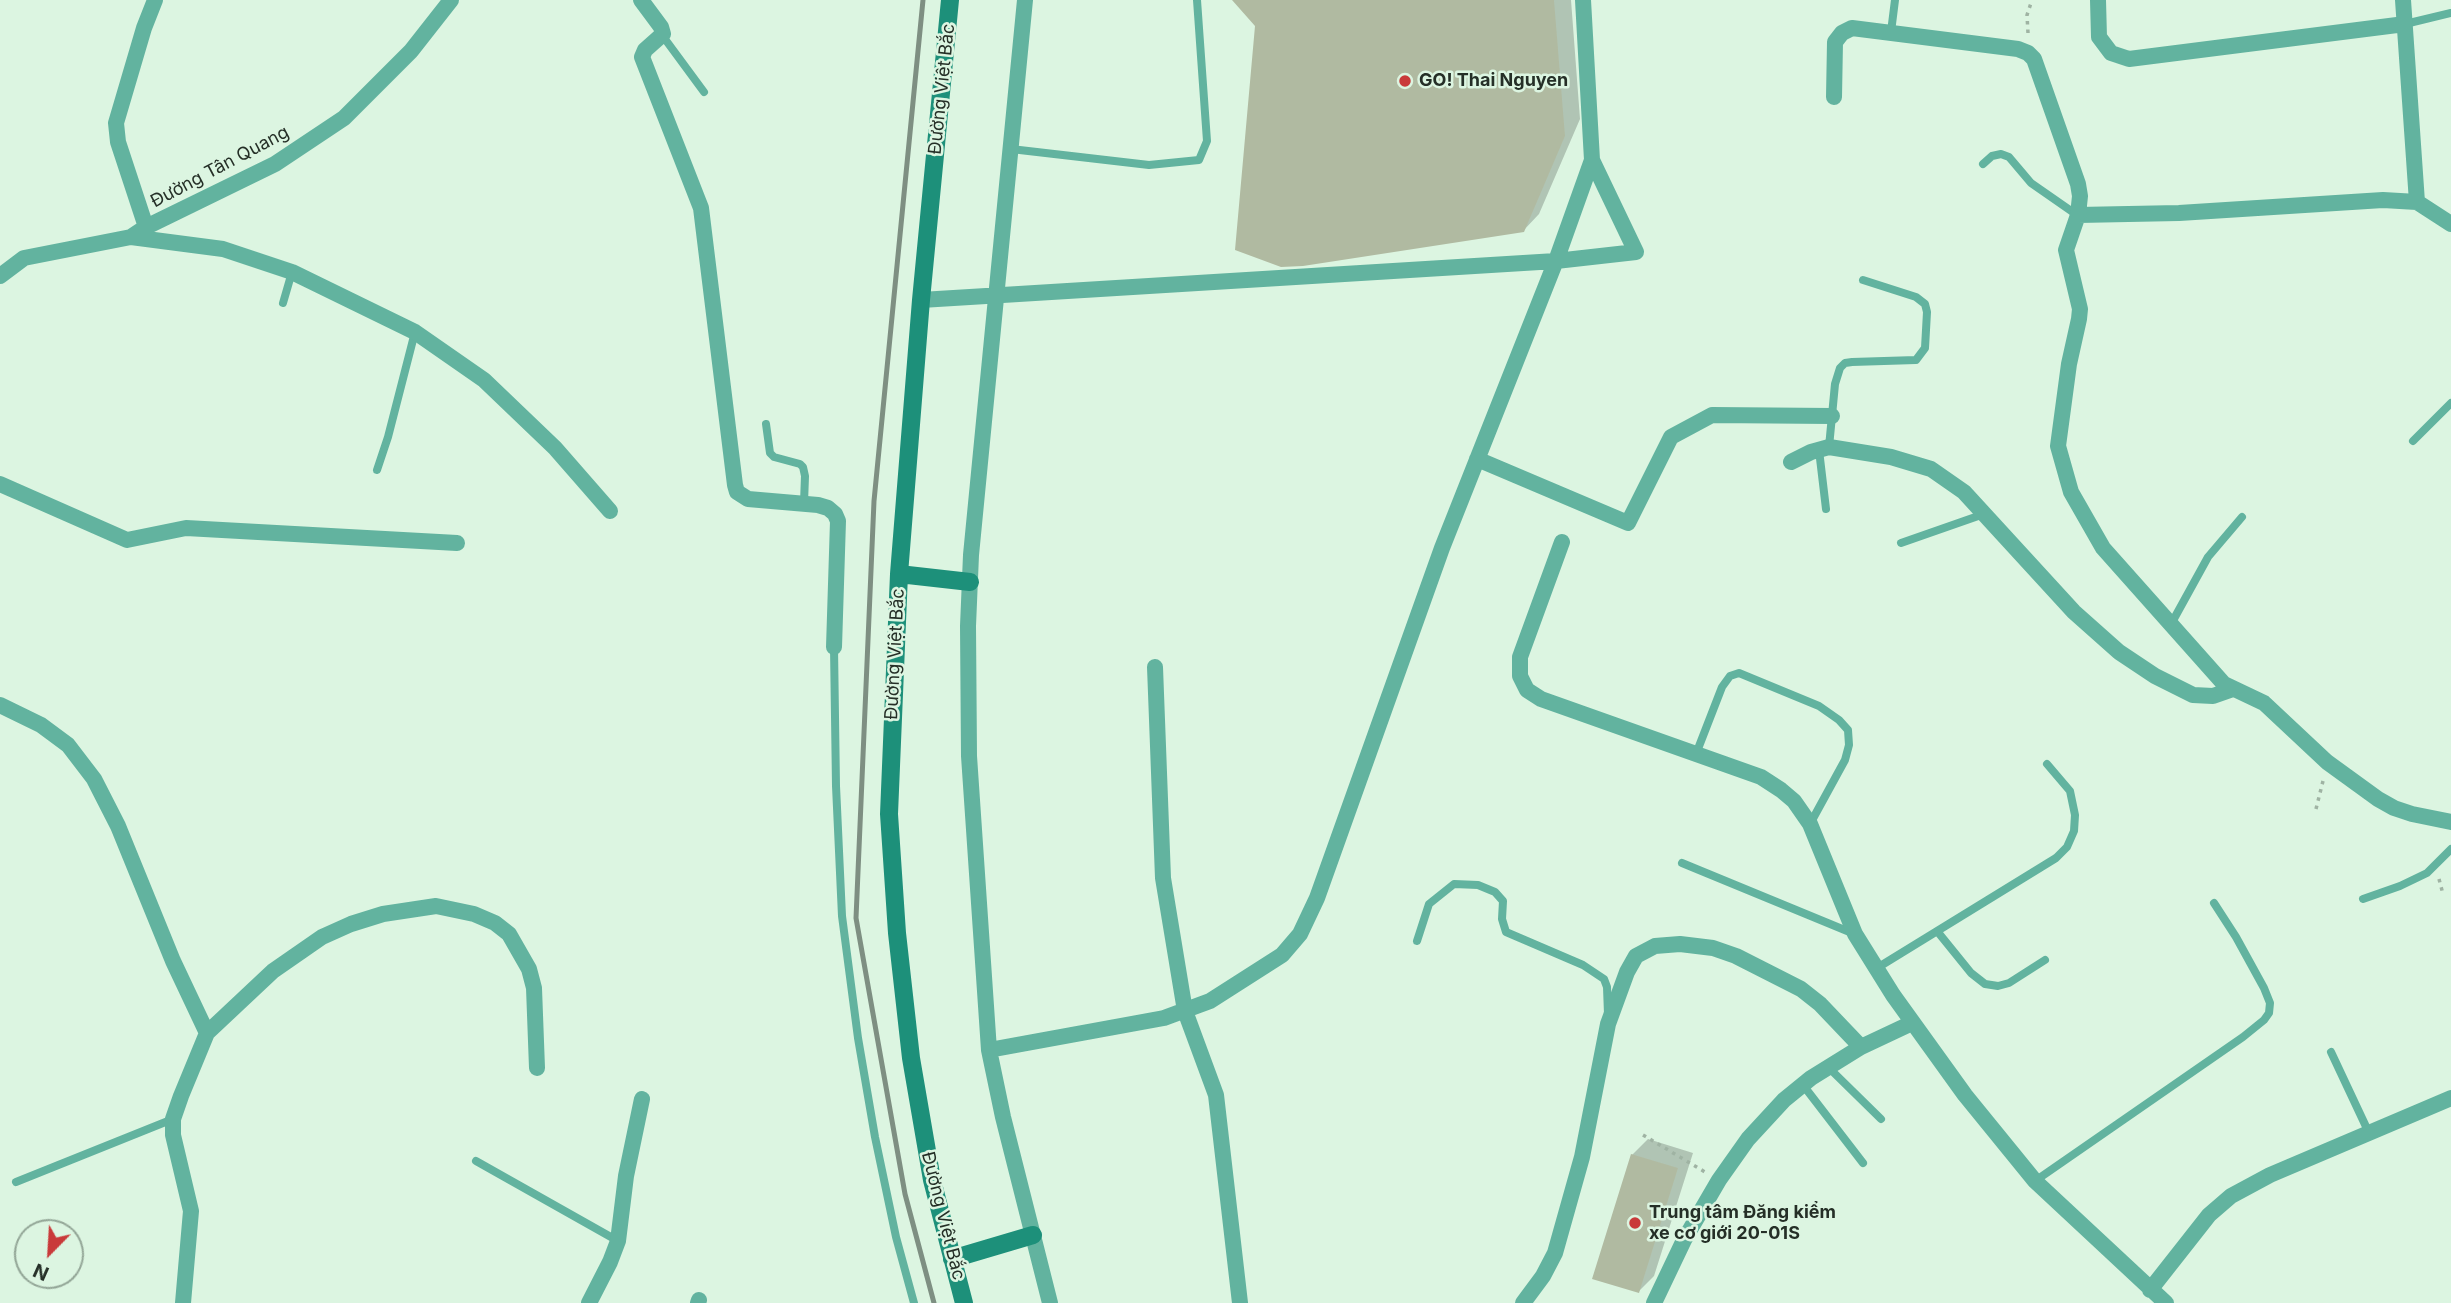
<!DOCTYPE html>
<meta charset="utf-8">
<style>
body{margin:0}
#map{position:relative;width:2451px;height:1303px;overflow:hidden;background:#dcf5e1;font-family:Inter,sans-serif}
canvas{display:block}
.north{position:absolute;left:14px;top:1219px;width:70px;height:70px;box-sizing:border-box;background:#dcf5e1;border:2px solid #93a697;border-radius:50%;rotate:204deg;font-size:19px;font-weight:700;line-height:28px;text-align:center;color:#252f27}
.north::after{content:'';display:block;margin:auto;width:24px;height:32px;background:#c93a3a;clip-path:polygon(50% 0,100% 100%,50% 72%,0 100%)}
</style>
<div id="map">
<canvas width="2451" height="1303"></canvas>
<div class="north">N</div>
</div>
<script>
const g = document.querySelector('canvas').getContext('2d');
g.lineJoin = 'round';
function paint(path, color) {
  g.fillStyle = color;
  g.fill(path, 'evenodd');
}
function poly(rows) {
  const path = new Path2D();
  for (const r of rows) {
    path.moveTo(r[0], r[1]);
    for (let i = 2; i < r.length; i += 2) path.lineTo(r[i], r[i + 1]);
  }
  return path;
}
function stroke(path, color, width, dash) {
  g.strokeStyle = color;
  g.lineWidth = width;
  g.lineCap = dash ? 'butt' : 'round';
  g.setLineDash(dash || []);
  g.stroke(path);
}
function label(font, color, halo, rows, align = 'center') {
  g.font = font + ' Inter,sans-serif';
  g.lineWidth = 5;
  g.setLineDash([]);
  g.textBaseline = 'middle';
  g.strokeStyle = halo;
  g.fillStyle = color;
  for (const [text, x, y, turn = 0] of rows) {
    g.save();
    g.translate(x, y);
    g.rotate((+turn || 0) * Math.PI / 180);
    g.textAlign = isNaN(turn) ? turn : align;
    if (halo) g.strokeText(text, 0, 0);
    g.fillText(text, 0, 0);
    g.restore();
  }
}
const shadow = poly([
 [1234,0,1571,0,1580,119,1539,214,1523,231,1256,25],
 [1648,1139,1693,1153,1654,1276,1639,1291,1632,1155]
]);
const building = poly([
 [1232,0,1554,0,1565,136,1524,232,1303,266,1281,267,1235,250,1255,26],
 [1631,1154,1678,1168,1639,1293,1592,1279]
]);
const path = poly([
 [2028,33,2027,15,2032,0],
 [2316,809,2323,781],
 [2439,879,2443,894],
 [1643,1135,1705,1172]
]);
const lane = poly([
 [2405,24,2451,13],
 [1891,32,1895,0],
 [662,35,704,92],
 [1011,149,1149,165,1199,160,1207,141,1197,0],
 [1983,164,1992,156,2001,154,2009,157,2031,183,2077,215],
 [283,303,292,272],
 [766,424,770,453,774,457,800,464,803,467,805,476,804,503],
 [2413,441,2451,403],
 [1829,447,1835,384,1840,368,1845,363,1852,362,1916,360,1925,348,1927,312,1925,304,1916,297,1863,280],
 [1819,450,1826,509],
 [377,470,388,437,415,332],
 [1901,543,1984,514],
 [2170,626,2208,557,2242,517],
 [834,647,836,786,842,916,858,1038,875,1137,896,1237,914,1303],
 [1696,754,1722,687,1730,676,1739,673,1819,706,1839,720,1848,730,1849,745,1845,760,1810,824],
 [1682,863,1852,933],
 [2363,899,2400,886,2427,873,2451,849],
 [1937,931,1971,973,1985,984,1998,986,2009,983,2045,960],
 [1417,941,1429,904,1454,884,1478,885,1495,892,1503,901,1502,919,1506,932,1583,965,1604,979,1607,987,1608,1014],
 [1877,968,2056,858,2067,847,2074,831,2075,815,2070,791,2047,764],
 [2331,1052,2369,1133],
 [1828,1067,1881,1119],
 [1803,1085,1863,1163],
 [476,1161,618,1241],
 [2035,1181,2243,1037,2264,1020,2269,1013,2270,1003,2264,988,2236,937,2214,903],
 [16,1182,173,1119]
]);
const street = poly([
 [641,0,661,27,663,34,645,50,642,57,701,208,735,485,737,492,748,499,818,505,828,508,835,514,838,521,834,647],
 [1025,0,971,555,968,626,969,756,989,1050,1003,1117,1050,1303],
 [2098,0,2099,37,2111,53,2129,59,2405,24],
 [2403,0,2417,202],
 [1834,97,1835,42,1842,33,1852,28,2018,49,2028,53,2034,59,2078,184,2080,196,2078,215,2066,250,2080,309,2079,319,2069,364,2058,446,2071,492,2103,548,2224,684,2264,703,2327,762,2378,799,2394,808,2412,814,2451,822],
 [2078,215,2179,213,2383,200,2417,202,2451,224],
 [146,227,118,142,116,123,144,28,155,0],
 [131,237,223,249,292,272,415,332,484,380,555,448,610,511],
 [0,276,24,258,131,237,146,227,275,164,344,118,411,51,451,0],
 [921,300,1556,261,1636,252,1592,160],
 [1477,459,1628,523,1671,437,1712,415,1832,416],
 [1791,462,1811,452,1829,447,1891,457,1931,469,1964,492,2074,612,2119,652,2155,676,2193,695,2213,696,2233,689],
 [0,484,127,540,186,528,457,543],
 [1562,542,1520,657,1520,676,1527,690,1541,699,1761,777,1781,790,1794,801,1810,824,1855,934,1893,995,1965,1095,2035,1181,2166,1303],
 [1155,667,1163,878,1185,1011,1216,1095,1240,1303],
 [0,705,41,725,68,745,94,779,118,826,173,961,207,1033],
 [989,1050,1164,1018,1210,1001,1282,955,1300,934,1317,898,1442,548,1557,258,1592,160,1583,0],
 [2150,1290,2209,1215,2231,1196,2270,1175,2451,1098],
 [183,1303,191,1211,173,1135,173,1119,181,1096,207,1033,273,971,322,937,351,924,383,914,436,906,474,914,495,923,509,934,529,969,534,988,537,1068],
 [589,1303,610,1262,618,1241,626,1176,642,1099],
 [698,1303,699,1300],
 [1523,1303,1543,1276,1555,1253,1582,1157,1608,1024,1627,972,1636,956,1655,946,1680,944,1713,948,1736,956,1801,989,1820,1004,1861,1047],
 [1654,1303,1684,1240,1719,1180,1748,1139,1784,1100,1811,1078,1861,1047,1912,1023]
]);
const secondary = poly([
 [950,0,921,300,899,574,889,814,897,933,911,1058,932,1180,964,1303],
 [899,574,970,582],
 [952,1259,1033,1235]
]);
const rail = poly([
 [923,0,874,501,856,918,905,1194,934,1303]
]);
const markers = [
 [1405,81,7,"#c93a3a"],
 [1635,1223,7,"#c93a3a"]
];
const poiNames = [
 ["GO! Thai Nguyen",1419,81],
 ["Trung tâm Đăng kiểm",1649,1213],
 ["xe cơ giới 20-01S",1649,1234]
];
const streetNames = [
 ["Đường Việt Bắc",942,89,-84],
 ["Đường Tân Quang",220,167,-28],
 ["Đường Việt Bắc",895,654,-87],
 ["Đường Việt Bắc",943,1216,76]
];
paint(shadow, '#0003');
paint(building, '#b0baa1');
stroke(path, '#9fb3a3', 3.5, [3.5, 5]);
stroke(lane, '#62b39f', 8);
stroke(street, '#62b39f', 16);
stroke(secondary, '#1d907a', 18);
stroke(rail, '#7e8f82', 5);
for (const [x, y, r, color] of markers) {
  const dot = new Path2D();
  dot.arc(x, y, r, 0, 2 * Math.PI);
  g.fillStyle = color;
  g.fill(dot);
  stroke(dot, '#dcf5e1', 2.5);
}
label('bold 18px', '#252f27', '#dcf5e1', poiNames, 'left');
label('18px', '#252f27', '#dcf5e1', streetNames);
</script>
